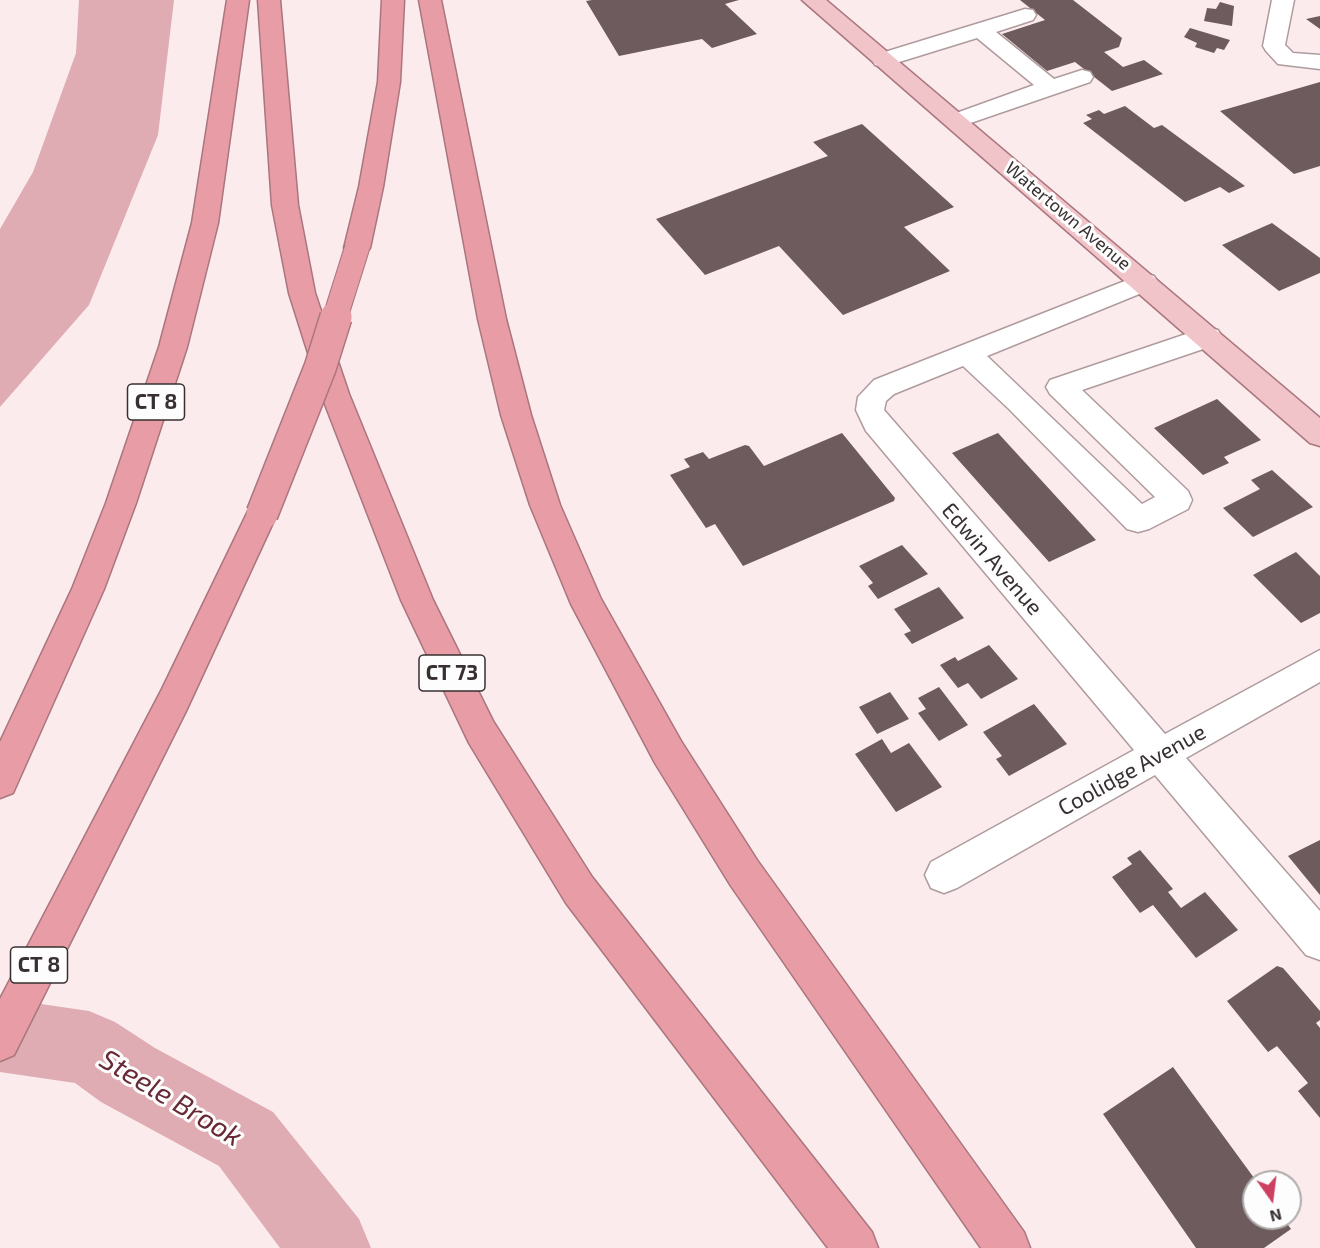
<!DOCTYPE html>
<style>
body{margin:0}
#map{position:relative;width:1320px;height:1248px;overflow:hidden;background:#fcebed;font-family:"Exo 2",sans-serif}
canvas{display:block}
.north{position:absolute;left:1242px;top:1170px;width:60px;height:60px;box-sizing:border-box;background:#fdfdfd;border:2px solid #aeabab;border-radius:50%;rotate:166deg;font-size:16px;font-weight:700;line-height:24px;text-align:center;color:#372f30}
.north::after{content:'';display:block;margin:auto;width:21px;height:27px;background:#ce3f61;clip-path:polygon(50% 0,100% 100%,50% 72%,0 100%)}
</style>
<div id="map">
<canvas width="1320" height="1248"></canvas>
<div class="north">N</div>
</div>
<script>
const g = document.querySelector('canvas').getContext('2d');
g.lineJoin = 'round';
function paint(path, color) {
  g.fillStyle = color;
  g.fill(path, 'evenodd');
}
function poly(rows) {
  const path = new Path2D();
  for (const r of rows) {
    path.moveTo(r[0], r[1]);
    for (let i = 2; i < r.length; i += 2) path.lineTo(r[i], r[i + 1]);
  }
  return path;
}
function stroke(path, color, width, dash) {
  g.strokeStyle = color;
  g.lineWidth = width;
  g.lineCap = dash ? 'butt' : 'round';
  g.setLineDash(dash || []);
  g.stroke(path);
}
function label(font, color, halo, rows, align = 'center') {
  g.font = font + ' "Exo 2",sans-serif';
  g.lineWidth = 6;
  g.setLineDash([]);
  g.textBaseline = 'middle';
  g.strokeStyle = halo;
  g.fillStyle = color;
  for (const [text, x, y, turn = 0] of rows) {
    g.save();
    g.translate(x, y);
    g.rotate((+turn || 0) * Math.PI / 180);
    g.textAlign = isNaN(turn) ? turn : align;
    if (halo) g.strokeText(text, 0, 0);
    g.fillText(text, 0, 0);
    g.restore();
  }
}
const water = poly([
 [79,0,174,0,158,135,89,305,0,407,0,229,33,172,76,53]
]);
const river = poly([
 [0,998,89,1011,115,1022,155,1048,273,1112,359,1219,371,1248,280,1248,219,1166,101,1102,75,1083,0,1072,0,998]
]);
const building = poly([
 [592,0,739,0,725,4,757,34,712,48,702,39,619,56,586,1],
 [1020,0,1073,0,1122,38,1119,47,1104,52,1123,67,1144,60,1163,74,1112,91,1075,62,1047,71,1002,34,1045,20],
 [1220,2,1234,6,1232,26,1204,21,1207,8,1216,9],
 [1320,16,1320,29,1306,19],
 [1190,28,1230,40,1224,50,1217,48,1214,53,1195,47,1197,43,1184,37],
 [1320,82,1320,166,1294,174,1220,111],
 [1125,106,1154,128,1162,125,1245,186,1229,193,1220,187,1185,202,1083,123,1092,119,1086,115,1099,110,1104,114],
 [862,124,954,207,904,227,950,271,843,315,779,246,705,275,656,219,828,156,813,142],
 [1272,223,1320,258,1320,273,1279,291,1222,245],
 [1217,399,1261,440,1224,457,1229,463,1203,475,1154,428],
 [842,433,895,498,894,501,743,566,715,524,706,528,670,475,690,467,684,459,703,452,709,459,745,445,749,446,764,466],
 [998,433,1096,540,1049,562,952,453],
 [1272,470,1313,507,1253,537,1223,508,1260,489,1251,480],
 [902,545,928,574,878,599,868,586,873,583,859,566],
 [1296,552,1320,576,1320,613,1301,623,1253,575],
 [939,587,964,618,912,644,904,634,911,631,894,609],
 [989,645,1018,679,981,699,968,683,958,688,940,665,955,657,958,661],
 [939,687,968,725,939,741,918,713,926,709,918,698],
 [890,692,909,719,877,734,859,707],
 [1034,704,1067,744,1009,776,996,759,1002,756,983,732],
 [882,739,891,753,909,743,942,787,896,812,855,754],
 [1320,840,1320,895,1288,856],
 [1140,850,1173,889,1168,892,1181,908,1205,892,1238,930,1196,958,1153,905,1140,913,1112,877,1132,864,1127,858],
 [1277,966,1283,968,1320,1011,1320,1020,1316,1023,1320,1028,1320,1118,1298,1091,1308,1083,1277,1046,1268,1052,1227,1001],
 [1173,1067,1257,1182,1254,1182,1254,1218,1283,1218,1291,1229,1264,1248,1196,1248,1103,1114]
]);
const minor = poly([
 [1272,0,1294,0,1285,45,1293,53,1320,55,1320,69,1278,64,1266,51,1263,46,1272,0],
 [1025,9,1033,10,1036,15,1033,20,996,32,1054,79,1082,70,1090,72,1093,77,1090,82,956,128,948,126,944,121,948,116,1034,85,977,38,883,67,875,65,872,60,875,55,1025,9],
 [1145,273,1154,276,1158,282,1154,288,987,356,1142,504,1155,497,1050,394,1046,387,1050,380,1198,330,1208,327,1218,330,1222,337,1218,344,1082,390,1188,491,1192,500,1188,509,1149,529,1138,532,1127,529,1009,409,963,366,894,394,886,401,884,410,1165,734,1320,650,1320,682,1186,758,1320,911,1320,960,1306,955,1155,775,957,888,944,893,931,888,925,875,931,862,1134,750,866,431,856,410,858,397,874,380,1145,273]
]);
const major = poly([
 [802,0,826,0,1320,418,1320,446,1310,443,802,0]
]);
const highway = poly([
 [227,0,249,0,218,223,187,347,136,503,104,589,13,793,0,798,0,742,72,589,106,503,159,347,192,223,227,0],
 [258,0,280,0,298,205,315,293,349,394,433,600,493,721,592,877,872,1232,878,1248,828,1248,566,903,469,743,401,600,321,394,289,293,272,205,258,0],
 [382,0,404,0,400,82,383,187,370,248,366,254,357,257,348,254,344,248,359,187,378,82,382,0],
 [419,0,441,0,506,319,531,415,560,505,601,599,681,741,757,860,1024,1232,1030,1248,981,1248,731,886,655,763,571,604,530,505,501,415,478,319,419,0],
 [262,502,273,505,277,514,186,711,14,1055,0,1061,0,999,162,689,251,505,262,502]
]);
const highwayBridgeFar1 = poly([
 [335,318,357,248]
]);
const highwayBridge = poly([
 [262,514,320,368,336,317]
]);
const farStreetnames = [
 ["Watertown Avenue",1068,216,40]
];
const shields = [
 [156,402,57],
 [452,673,66],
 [39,965,57]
];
const shieldNames = [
 ["CT 8",156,402],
 ["CT 73",452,673],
 ["CT 8",39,965]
];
const streetNames = [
 ["Edwin Avenue",992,559,49],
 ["Coolidge Avenue",1132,770,-29]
];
const nearWaternames = [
 ["Steele Brook",171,1098,31]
];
paint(water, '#deacb2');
paint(river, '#deacb2');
paint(building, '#6d5b5d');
stroke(minor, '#af9b9d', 3);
stroke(major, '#aa767d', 3);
stroke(highway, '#aa767d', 3);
paint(minor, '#fff');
paint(major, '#f1c4ca');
paint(highway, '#e89ca6');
stroke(highwayBridgeFar1, '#aa767d', 26, []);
stroke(highwayBridge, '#aa767d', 34, []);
stroke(highwayBridgeFar1, '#e89ca6', 24);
stroke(highwayBridge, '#e89ca6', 31);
label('18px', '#372f30', '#fdfdfd', farStreetnames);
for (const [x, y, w] of shields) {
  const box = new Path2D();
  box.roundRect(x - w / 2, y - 18, w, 36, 4.5);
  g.fillStyle = '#fdfdfd';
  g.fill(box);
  stroke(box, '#372f30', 1.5);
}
label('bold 21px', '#372f30', null, shieldNames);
label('22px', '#372f30', '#fdfdfd', streetNames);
label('italic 28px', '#672935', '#fdfdfd', nearWaternames);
</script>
